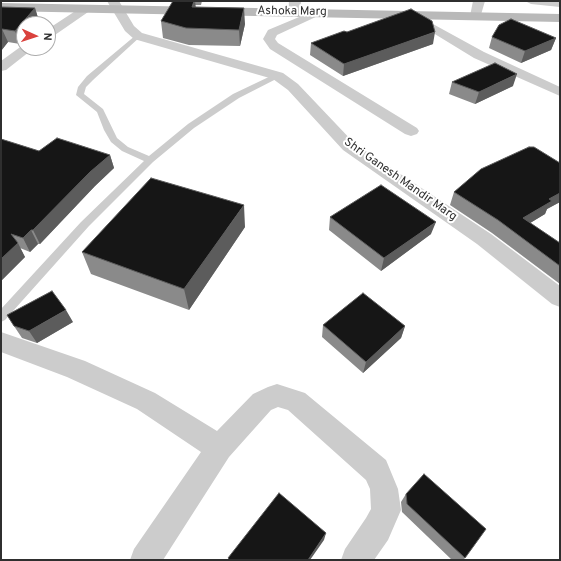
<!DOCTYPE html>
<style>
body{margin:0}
#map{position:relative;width:561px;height:561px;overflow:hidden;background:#fff;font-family:Overpass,sans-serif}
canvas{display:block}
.frame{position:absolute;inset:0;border:2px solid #2f2f2f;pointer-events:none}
.north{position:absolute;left:16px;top:16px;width:40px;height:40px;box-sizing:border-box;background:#fff;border:1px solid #acacac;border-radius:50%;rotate:93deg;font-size:11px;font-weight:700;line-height:16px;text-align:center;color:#2f2f2f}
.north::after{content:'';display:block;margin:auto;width:14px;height:18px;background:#da423d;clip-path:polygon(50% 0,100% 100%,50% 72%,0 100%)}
</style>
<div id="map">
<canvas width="561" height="561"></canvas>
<div class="frame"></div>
<div class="north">N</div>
</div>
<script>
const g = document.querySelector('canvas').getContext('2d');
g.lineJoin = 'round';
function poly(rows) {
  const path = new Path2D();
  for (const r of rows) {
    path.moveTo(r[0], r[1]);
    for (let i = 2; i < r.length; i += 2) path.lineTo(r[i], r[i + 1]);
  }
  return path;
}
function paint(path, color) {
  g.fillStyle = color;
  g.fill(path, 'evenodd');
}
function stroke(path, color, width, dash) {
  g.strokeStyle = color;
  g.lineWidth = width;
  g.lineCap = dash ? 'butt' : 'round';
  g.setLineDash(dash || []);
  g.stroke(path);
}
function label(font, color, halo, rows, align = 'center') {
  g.font = font + ' Overpass,sans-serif';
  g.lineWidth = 4;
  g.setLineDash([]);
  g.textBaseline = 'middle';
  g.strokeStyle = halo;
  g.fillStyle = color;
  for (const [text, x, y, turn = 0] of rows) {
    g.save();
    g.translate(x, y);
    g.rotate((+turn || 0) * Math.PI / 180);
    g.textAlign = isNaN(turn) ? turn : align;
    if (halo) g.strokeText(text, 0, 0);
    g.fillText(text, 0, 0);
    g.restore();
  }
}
const lane = poly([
 [136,35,141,36,93,80,86,87,84,94,103,109,117,138,128,147,149,156,188,124,233,94,275,74,278,74,282,76,239,98,194,128,153,162,89,226,5,320,1,322,1,309,81,222,144,161,122,151,111,142,104,130,97,112,76,95,78,87,87,76,136,35]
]);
const street = poly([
 [107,1,119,1,134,26,142,33,283,73,298,84,355,144,491,234,560,286,560,307,552,304,477,244,343,150,288,90,273,79,134,39,125,31,107,1],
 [289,1,301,1,300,13,298,15,290,15,288,13,289,1],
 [473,1,485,1,480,18,476,19,472,18,470,16,473,1],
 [525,1,560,1,560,7,531,4,525,1],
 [87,5,91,6,93,8,91,10,52,37,48,38,48,29,83,6,87,5],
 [316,10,320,11,322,13,320,15,277,35,275,39,278,43,417,128,419,131,417,134,411,136,405,134,270,49,263,39,268,30,316,10],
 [411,12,484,52,560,87,560,96,474,58,407,17,405,15,407,13,411,12],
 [23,45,24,48,34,48,6,70,1,71,1,61,23,45],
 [1,332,85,361,155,393,217,431,253,394,268,387,277,384,305,393,386,460,398,489,401,510,388,540,374,560,341,560,345,549,366,518,371,509,370,489,366,480,288,410,278,407,271,410,229,457,163,560,130,560,134,549,201,452,137,409,67,377,1,352,1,332]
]);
const secondary = poly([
 [1,3,560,14,560,22,1,11,1,3]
]);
const wall = poly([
 [173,1,202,1,201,5,195,5,195,7,245,24,240,46,189,45,163,38,161,21],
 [1,7,35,8,39,21,20,44,8,42,1,51],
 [347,32,433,44,343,76,310,55,311,43],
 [492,37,556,38,551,50,521,63,489,48],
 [452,82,513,86,475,104,449,94],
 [1,139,39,151,110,155,114,168,95,186,40,244,38,244,30,252,20,248,25,257,1,281],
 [560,163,560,202,547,209,545,214,530,223,560,243,560,284,492,233,450,205,454,192],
 [330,217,431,234,381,271,329,230],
 [245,227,189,310,91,274,82,252],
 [73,322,37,343,22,338,14,326],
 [323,325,405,326,401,338,363,373,322,337],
 [406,494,465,558,463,560,452,560,402,512,401,502]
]);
const shadedWall = poly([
 [195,1,197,16,192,7],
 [35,8,39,21,37,24,24,24,24,40,20,44,15,31],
 [244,8,245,24,240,46,239,30],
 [2,29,8,42,1,51,1,30],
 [435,32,433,44,343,76,344,64],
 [556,38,551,50,521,63,525,51],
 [517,74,513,86,475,104,479,92],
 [110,155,114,168,95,186,40,244,33,230,90,172],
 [560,193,560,202,547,209,545,214,517,231,523,218,549,199],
 [244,205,245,227,189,310,184,289],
 [436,222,431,234,381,271,384,258],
 [31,230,38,244,30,252,23,238],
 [18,243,25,257,1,281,1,259],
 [66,310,73,322,37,343,29,331],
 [405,326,401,338,363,373,366,362],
 [326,533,324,540,310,560,308,560]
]);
const building = poly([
 [173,1,194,1,192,7,244,8,239,30,186,28,161,21,173,1],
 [1,7,35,8,15,31,2,29,1,30,1,7],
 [411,9,432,21,435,32,344,64,311,43,344,31,347,32,411,9],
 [511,19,556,38,525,51,492,37,499,25,511,19],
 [495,63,517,74,479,92,452,82,495,63],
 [57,138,110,155,90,172,33,230,31,230,23,238,11,234,18,243,1,259,1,139,39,151,57,138],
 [529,147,534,147,560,163,560,193,549,199,552,201,523,218,560,243,560,266,498,220,454,192,481,169,529,147],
 [151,178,244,205,184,289,82,252,151,178],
 [381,185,436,222,384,258,330,217,381,185],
 [52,291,66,310,29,331,14,326,7,315,52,291],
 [363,293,405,326,366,362,323,325,363,293],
 [424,474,486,529,465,558,407,504,406,494,424,474],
 [279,493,326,533,308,560,230,560,228,558,279,493]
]);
const farStreetnames = [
 ["Ashoka Marg",292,12,1],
 ["Shri Ganesh Mandir Marg",400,180,35]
];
paint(lane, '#ccc');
paint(street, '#ccc');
paint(secondary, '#b9b9b9');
paint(wall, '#8a8a8a');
paint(shadedWall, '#5c5c5c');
paint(building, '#161616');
stroke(building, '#5c5c5c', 1);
label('12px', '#2f2f2f', '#fff', farStreetnames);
</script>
